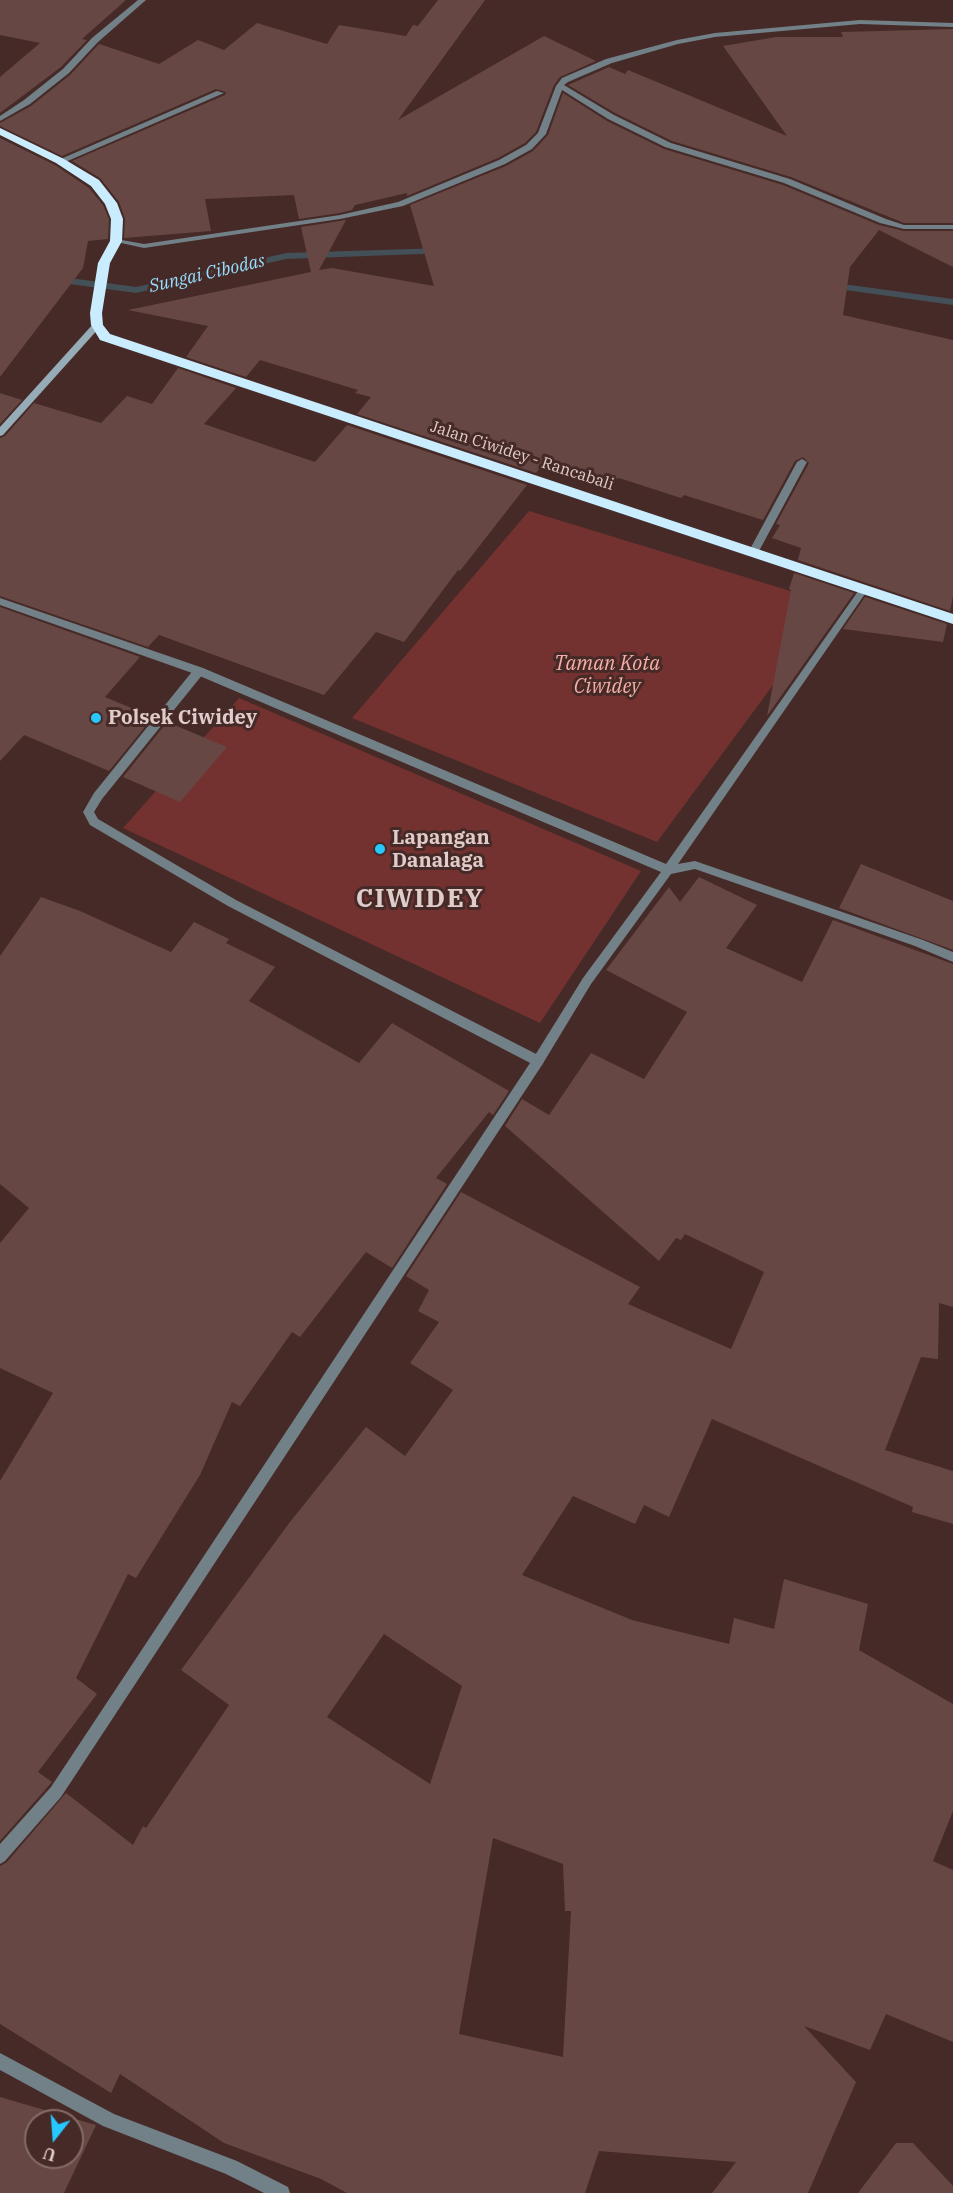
<!DOCTYPE html>
<style>
body{margin:0}
#map{position:relative;width:953px;height:2193px;overflow:hidden;background:#462a27;font-family:"IBM Plex Serif",serif}
canvas{display:block}
.north{position:absolute;left:24px;top:2109px;width:60px;height:60px;box-sizing:border-box;background:#462a27;border:2px solid #846b69;border-radius:50%;rotate:197deg;font-size:16px;font-weight:700;line-height:24px;text-align:center;color:#e0cdcb}
.north::after{content:'';display:block;margin:auto;width:21px;height:27px;background:#27c8ff;clip-path:polygon(50% 0,100% 100%,50% 72%,0 100%)}
</style>
<div id="map">
<canvas width="953" height="2193"></canvas>
<div class="north">U</div>
</div>
<script>
const g = document.querySelector('canvas').getContext('2d');
g.lineJoin = 'round';
function paint(path, color) {
  g.fillStyle = color;
  g.fill(path, 'evenodd');
}
function poly(rows) {
  const path = new Path2D();
  for (const r of rows) {
    path.moveTo(r[0], r[1]);
    for (let i = 2; i < r.length; i += 2) path.lineTo(r[i], r[i + 1]);
  }
  return path;
}
function stroke(path, color, width, dash) {
  g.strokeStyle = color;
  g.lineWidth = width;
  g.lineCap = dash ? 'butt' : 'round';
  g.setLineDash(dash || []);
  g.stroke(path);
}
function label(font, color, halo, rows, align = 'center') {
  g.font = font + ' "IBM Plex Serif",serif';
  g.lineWidth = 6;
  g.setLineDash([]);
  g.textBaseline = 'middle';
  g.strokeStyle = halo;
  g.fillStyle = color;
  for (const [text, x, y, turn = 0] of rows) {
    g.save();
    g.translate(x, y);
    g.rotate((+turn || 0) * Math.PI / 180);
    g.textAlign = isNaN(turn) ? turn : align;
    if (halo) g.strokeText(text, 0, 0);
    g.fillText(text, 0, 0);
    g.restore();
  }
}
const green = poly([
 [529,511,833,604,657,842,352,718],
 [239,698,641,871,540,1023,123,828]
]);
const stream = poly([
 [443,248,447,249,447,253,286,259,136,293,55,282,50,279,55,276,136,287,286,253,443,248],
 [828,282,953,299,953,305,824,287,824,283,828,282]
]);
const building = poly([
 [0,0,126,0,82,39,87,40,61,67,0,113,0,77,40,43,0,35],
 [438,0,485,0,398,120,544,36,596,61,560,77,554,85,536,132,525,143,498,158,407,196,407,193,355,205,352,210,340,213,299,219,294,195,205,199,211,231,124,238,125,219,119,202,100,178,72,161,225,95,226,92,216,89,62,156,0,126,0,123,31,106,70,75,99,44,159,64,198,40,224,50,257,23,327,44,339,25,406,36,413,25,418,26],
 [953,29,953,223,904,223,791,177,672,141,615,113,568,85,609,67,625,74,628,70,787,136,723,46,776,37,843,37,841,32],
 [563,93,607,121,664,149,783,185,879,225,904,231,953,231,953,267,879,230,850,267,843,315,953,340,953,596,950,611,798,560,801,548,772,538,780,525,776,524,809,463,803,457,795,461,763,520,684,495,681,498,619,478,613,481,546,460,536,473,357,414,371,397,355,393,358,390,260,360,246,377,186,357,208,326,128,310,311,272,301,227,346,220,319,270,332,268,434,286,410,205,506,166,533,151,548,135],
 [0,138,55,165,89,188,103,205,109,219,108,239,88,241,83,268,0,377],
 [178,368,236,388,204,424,315,462,347,425,527,485,460,571,458,570,404,642,376,632,324,695,159,635,148,647,0,596,0,438,5,436,34,403,101,423,127,396,152,404],
 [0,393,22,400,0,424],
 [794,573,854,593,767,716,791,590,789,589],
 [865,597,947,624,943,642,843,629],
 [0,607,140,657,105,697,153,717,109,771,24,735,0,761],
 [167,722,227,747,180,802,123,777],
 [861,864,953,901,953,950,839,908],
 [699,877,757,905,726,948,802,982,833,920,953,964,953,1307,939,1303,938,1359,921,1357,885,1450,953,1471,953,1524,912,1512,913,1507,712,1419,669,1517,644,1505,635,1524,573,1496,522,1575,632,1620,729,1644,734,1618,774,1629,784,1579,868,1604,859,1650,953,1704,953,1811,933,1861,953,1870,953,2042,886,2014,870,2050,804,2026,856,2082,808,2193,712,2193,736,2162,599,2151,585,2193,347,2193,321,2179,224,2143,120,2074,111,2093,0,2024,0,1866,7,1862,66,1793,133,1845,143,1826,146,1828,229,1705,181,1670,290,1522,366,1427,405,1456,453,1390,410,1363,439,1322,418,1311,429,1290,406,1276,461,1192,640,1287,628,1304,731,1349,764,1272,685,1234,681,1240,676,1238,659,1261,505,1126,522,1099,549,1115,591,1053,644,1079,687,1012,606,970,669,887,680,902],
 [384,1634,462,1686,430,1784,327,1717],
 [493,1838,563,1864,565,1911,571,1911,563,2057,459,2034],
 [41,897,80,911,171,952,194,922,229,939,226,943,275,967,249,1001,359,1063,392,1023,509,1091,493,1115,489,1112,436,1178,447,1184,392,1268,366,1252,300,1337,292,1332,240,1406,232,1402,200,1475,136,1578,128,1574,76,1678,97,1694,38,1772,52,1782,0,1841,0,1481,53,1393,0,1368,0,1243,29,1208,0,1184,0,956],
 [0,2097,96,2125,64,2193,0,2193],
 [36,2121,72,2121,72,2157,36,2157],
 [896,2143,913,2143,953,2186,953,2193,858,2193]
]);
const lane = poly([
 [199,667,204,671,203,674,102,799,94,812,98,819,236,900,542,1057,544,1061,542,1065,534,1065,228,906,90,825,83,812,94,793,195,668,199,667]
]);
const street = poly([
 [138,0,146,0,98,42,69,73,30,104,0,121,0,116,24,100,63,69,92,38,138,0],
 [860,20,953,23,953,27,860,24,715,37,678,44,612,63,568,82,564,85,614,115,671,143,790,179,886,219,904,225,953,225,953,229,904,229,880,223,784,183,665,147,608,119,562,90,546,134,532,149,505,164,403,206,340,219,144,248,112,241,116,239,144,244,340,215,398,202,499,160,526,145,538,133,556,86,562,78,606,59,677,40,715,33,860,20],
 [217,91,224,93,63,163,56,161,217,91],
 [802,459,807,462,759,551,754,554,751,553,749,551,797,462,802,459],
 [864,586,869,589,867,591,678,864,695,861,923,940,953,952,953,962,915,946,695,869,671,874,591,984,542,1065,61,1797,5,1861,0,1864,0,1844,51,1787,534,1057,583,978,661,872,195,674,0,605,0,598,203,668,666,864,861,587,864,586],
 [0,2053,114,2114,237,2161,288,2187,290,2193,264,2193,226,2174,103,2126,0,2070,0,2053]
]);
const secondary = poly([
 [97,322,100,323,100,327,3,435,0,436,0,427,94,323,97,322]
]);
const highway = poly([
 [0,128,64,159,99,180,117,203,123,219,122,241,110,263,102,313,103,325,110,334,953,614,953,624,100,340,91,325,90,313,98,263,110,241,111,219,105,204,91,186,56,163,0,135,0,128]
]);
const markers = [
 [96,718,6,"#27c8ff"],
 [380,849,6,"#27c8ff"]
];
const farStreetnames = [
 ["Jalan Ciwidey - Rancabali",522,456,18]
];
const farWaternames = [
 ["Sungai Cibodas",207,274,-13]
];
const parkNames = [
 ["Taman Kota",607,664],
 ["Ciwidey",607,687]
];
const poiNames = [
 ["Polsek Ciwidey",108,718],
 ["Lapangan",392,838],
 ["Danalaga",392,861]
];
const districtNames = [
 ["CIWIDEY",420,899]
];
paint(green, '#73322f');
paint(stream, '#435058');
paint(building, '#664744');
paint(lane, '#728087');
paint(street, '#728087');
paint(secondary, '#96acb7');
paint(highway, '#c9edfe');
for (const [x, y, r, color] of markers) {
  const dot = new Path2D();
  dot.arc(x, y, r, 0, 2 * Math.PI);
  g.fillStyle = color;
  g.fill(dot);
  stroke(dot, '#462a27', 2);
}
label('16px', '#e0cdcb', '#462a27', farStreetnames);
label('italic 18px', '#95deff', '#462a27', farWaternames);
label('italic 20px', '#f6aea8', '#462a27', parkNames);
label('bold 20px', '#e0cdcb', '#462a27', poiNames, 'left');
g.letterSpacing = '1.5px';
label('bold 26px', '#e0cdcb', '#462a27', districtNames);
g.letterSpacing = '0px';
</script>
